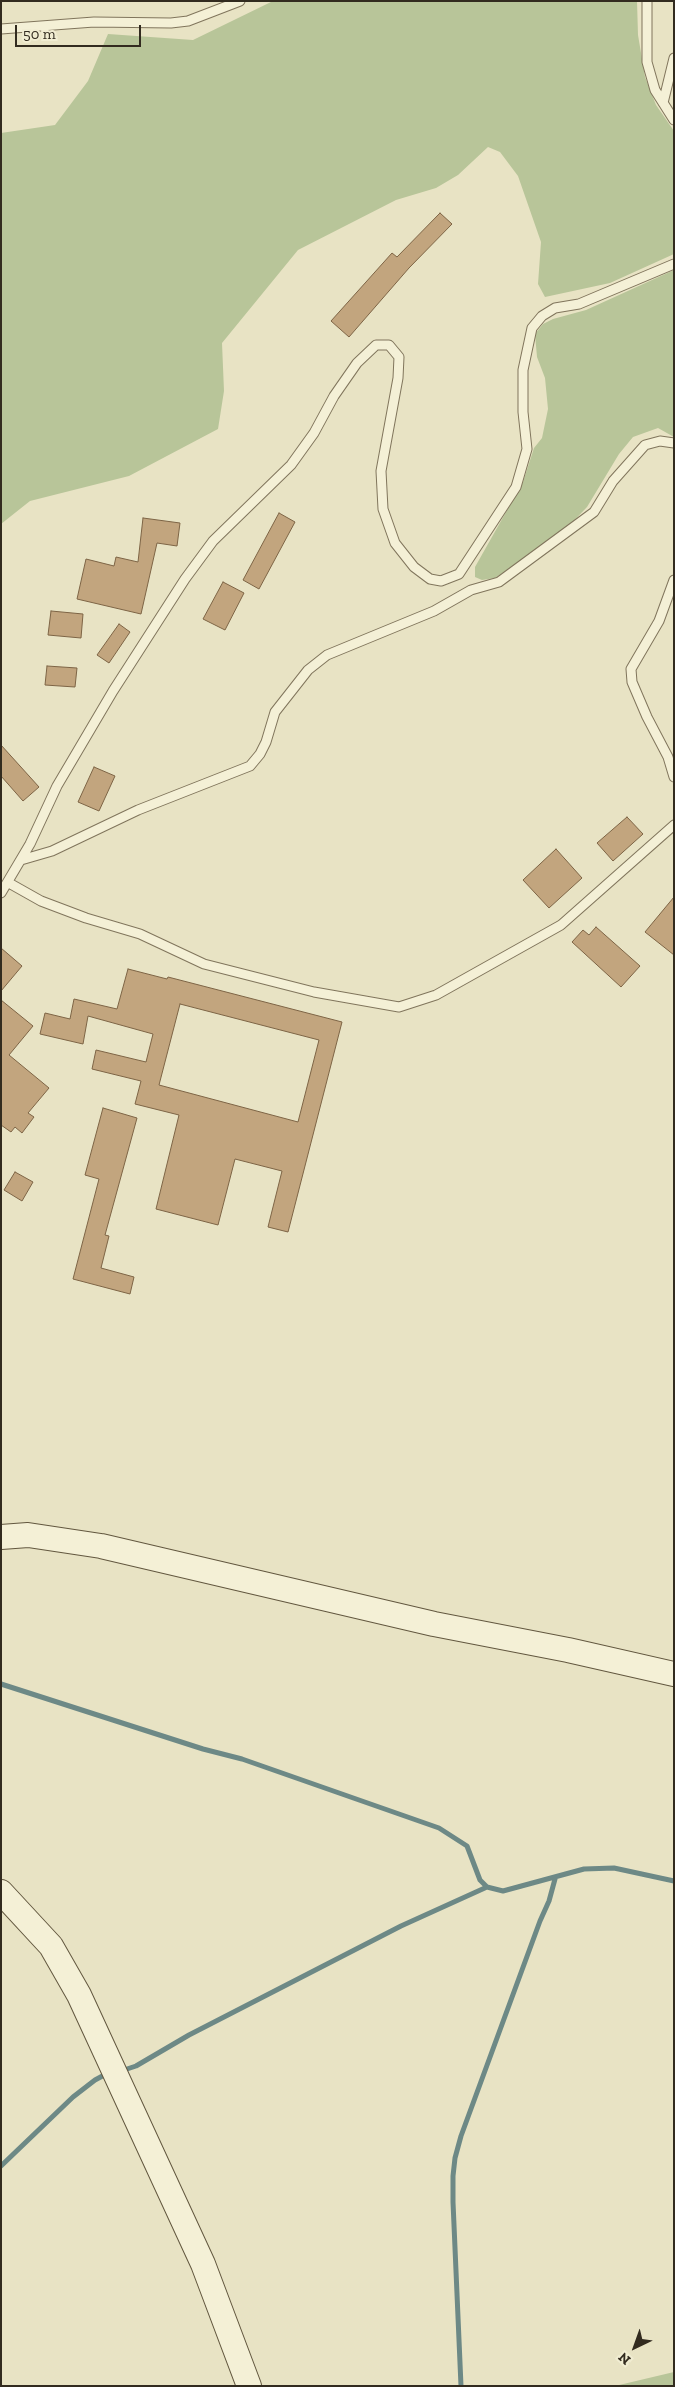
<!DOCTYPE html>
<style>
body{margin:0}
#map{position:relative;width:675px;height:2387px;overflow:hidden;background:#e8e3c4;font-family:"Zilla Slab",serif}
canvas{display:block}
.frame{position:absolute;inset:0;border:2px solid #322b1f;pointer-events:none}
.north{position:absolute;left:610px;top:2322px;width:50px;height:50px;-webkit-text-stroke:4px #f1edd2;paint-order:stroke;rotate:222deg;font-size:14px;font-weight:700;line-height:20px;text-align:center;color:#322b1f}
.north::after{content:'';display:block;margin:auto;width:18px;height:22px;background:#322b1f;clip-path:polygon(50% 0,100% 100%,50% 72%,0 100%)}
.scale{position:absolute;left:15px;top:25px;width:126px;height:22px;box-sizing:border-box;border:2px solid #322b1f;border-top:0;padding-left:6px;font-size:15px;line-height:18px;white-space:nowrap;color:#322b1f;-webkit-text-stroke:4px #f1edd2;paint-order:stroke}
</style>
<div id="map">
<canvas width="675" height="2387"></canvas>
<div class="frame"></div>
<div class="north">N</div>
<div class="scale">50 m</div>
</div>
<script>
const g = document.querySelector('canvas').getContext('2d');
g.lineJoin = 'round';
function paint(path, color) {
  g.fillStyle = color;
  g.fill(path, 'evenodd');
}
function poly(rows) {
  const path = new Path2D();
  for (const r of rows) {
    path.moveTo(r[0], r[1]);
    for (let i = 2; i < r.length; i += 2) path.lineTo(r[i], r[i + 1]);
  }
  return path;
}
function stroke(path, color, width, dash) {
  g.strokeStyle = color;
  g.lineWidth = width;
  g.lineCap = dash ? 'butt' : 'round';
  g.setLineDash(dash || []);
  g.stroke(path);
}
const green = poly([
 [273,1,637,1,638,35,645,77,656,105,674,131,674,254,610,283,545,297,538,284,541,242,518,176,500,152,488,147,458,175,436,188,396,200,298,250,222,343,224,391,218,429,129,476,30,501,1,524,1,133,55,125,88,81,108,34,193,40],
 [674,270,674,437,658,428,633,437,619,454,587,507,566,529,495,578,482,580,475,577,475,567,523,482,534,448,542,438,548,409,545,378,537,357,535,334,543,324,553,319,586,310],
 [674,2372,674,2386,615,2386]
]);
const stream = poly([
 [1,1684,203,1749,242,1759,439,1828,467,1846,480,1880,487,1887,503,1891,584,1869,614,1868,674,1881],
 [121,2071,136,2066,189,2035,401,1926,487,1887],
 [1,2166,73,2097,95,2080,108,2073],
 [461,2386,453,2202,453,2176,455,2158,461,2136,540,1921,549,1901,555,1879]
]);
const building = poly([
 [440,213,452,224,409,268,349,337,331,321,392,253,397,257,440,213],
 [279,513,295,522,259,589,243,580,279,513],
 [143,518,180,523,177,546,157,543,141,614,77,599,86,559,114,566,116,557,138,562,143,518],
 [223,582,244,593,225,630,203,619,223,582],
 [51,611,83,614,81,638,48,635,51,611],
 [119,624,130,632,109,663,97,655,119,624],
 [47,666,77,668,75,687,45,685,47,666],
 [1,745,39,787,23,801,1,776,1,745],
 [94,767,115,776,99,811,78,802,94,767],
 [627,817,643,834,613,861,597,843,627,817],
 [556,849,582,878,549,908,523,880,556,849],
 [674,897,674,955,645,932,674,897],
 [596,927,640,966,621,987,572,942,583,930,589,935,596,927],
 [1,948,22,966,1,991,1,948],
 [128,969,167,979,168,977,342,1022,288,1232,268,1227,282,1171,235,1159,218,1225,156,1209,179,1115,135,1104,141,1081,92,1069,96,1050,146,1062,153,1034,88,1016,83,1044,40,1034,45,1013,70,1019,74,999,117,1009,128,969],
 [180,1004,319,1040,298,1122,159,1085,180,1004],
 [1,1000,33,1026,9,1055,49,1088,28,1113,34,1117,22,1133,15,1127,11,1132,1,1125,1,1000],
 [103,1108,137,1118,105,1235,109,1236,101,1268,134,1277,130,1294,73,1279,99,1179,85,1175,103,1108],
 [15,1172,33,1182,22,1201,4,1190,15,1172]
]);
const lane = poly([
 [647,1,647,62,655,90,674,120],
 [1,29,94,22,171,23,188,21,240,1],
 [663,103,674,58],
 [674,580,659,621,631,669,632,682,647,717,668,757,674,777],
 [21,860,52,851,138,810,250,766,260,754,266,742,275,712,308,670,327,655,434,611,471,590,499,582,594,512,613,481,645,445,660,441,674,443],
 [9,883,41,901,86,918,140,934,204,964,314,992,399,1007,436,995,561,925,674,825],
 [1,893,30,844,57,786,113,691,185,579,213,541,291,465,314,433,334,396,357,363,376,345,389,345,399,357,398,378,381,471,383,509,395,543,414,567,430,579,441,581,459,574,516,487,527,449,523,412,523,370,532,328,542,316,555,308,579,304,674,264]
]);
const secondary = poly([
 [1,1537,28,1535,101,1546,434,1624,568,1650,674,1674],
 [1,1892,51,1946,79,1995,203,2264,249,2386]
]);
paint(green, '#b8c599');
stroke(stream, '#6d8986', 5);
paint(building, '#c2a57e');
stroke(building, '#7d6445', 1);
stroke(lane, '#80755c', 11);
stroke(secondary, '#62573f', 26);
stroke(lane, '#f4f0d6', 9);
stroke(secondary, '#f4f0d6', 24);
</script>
